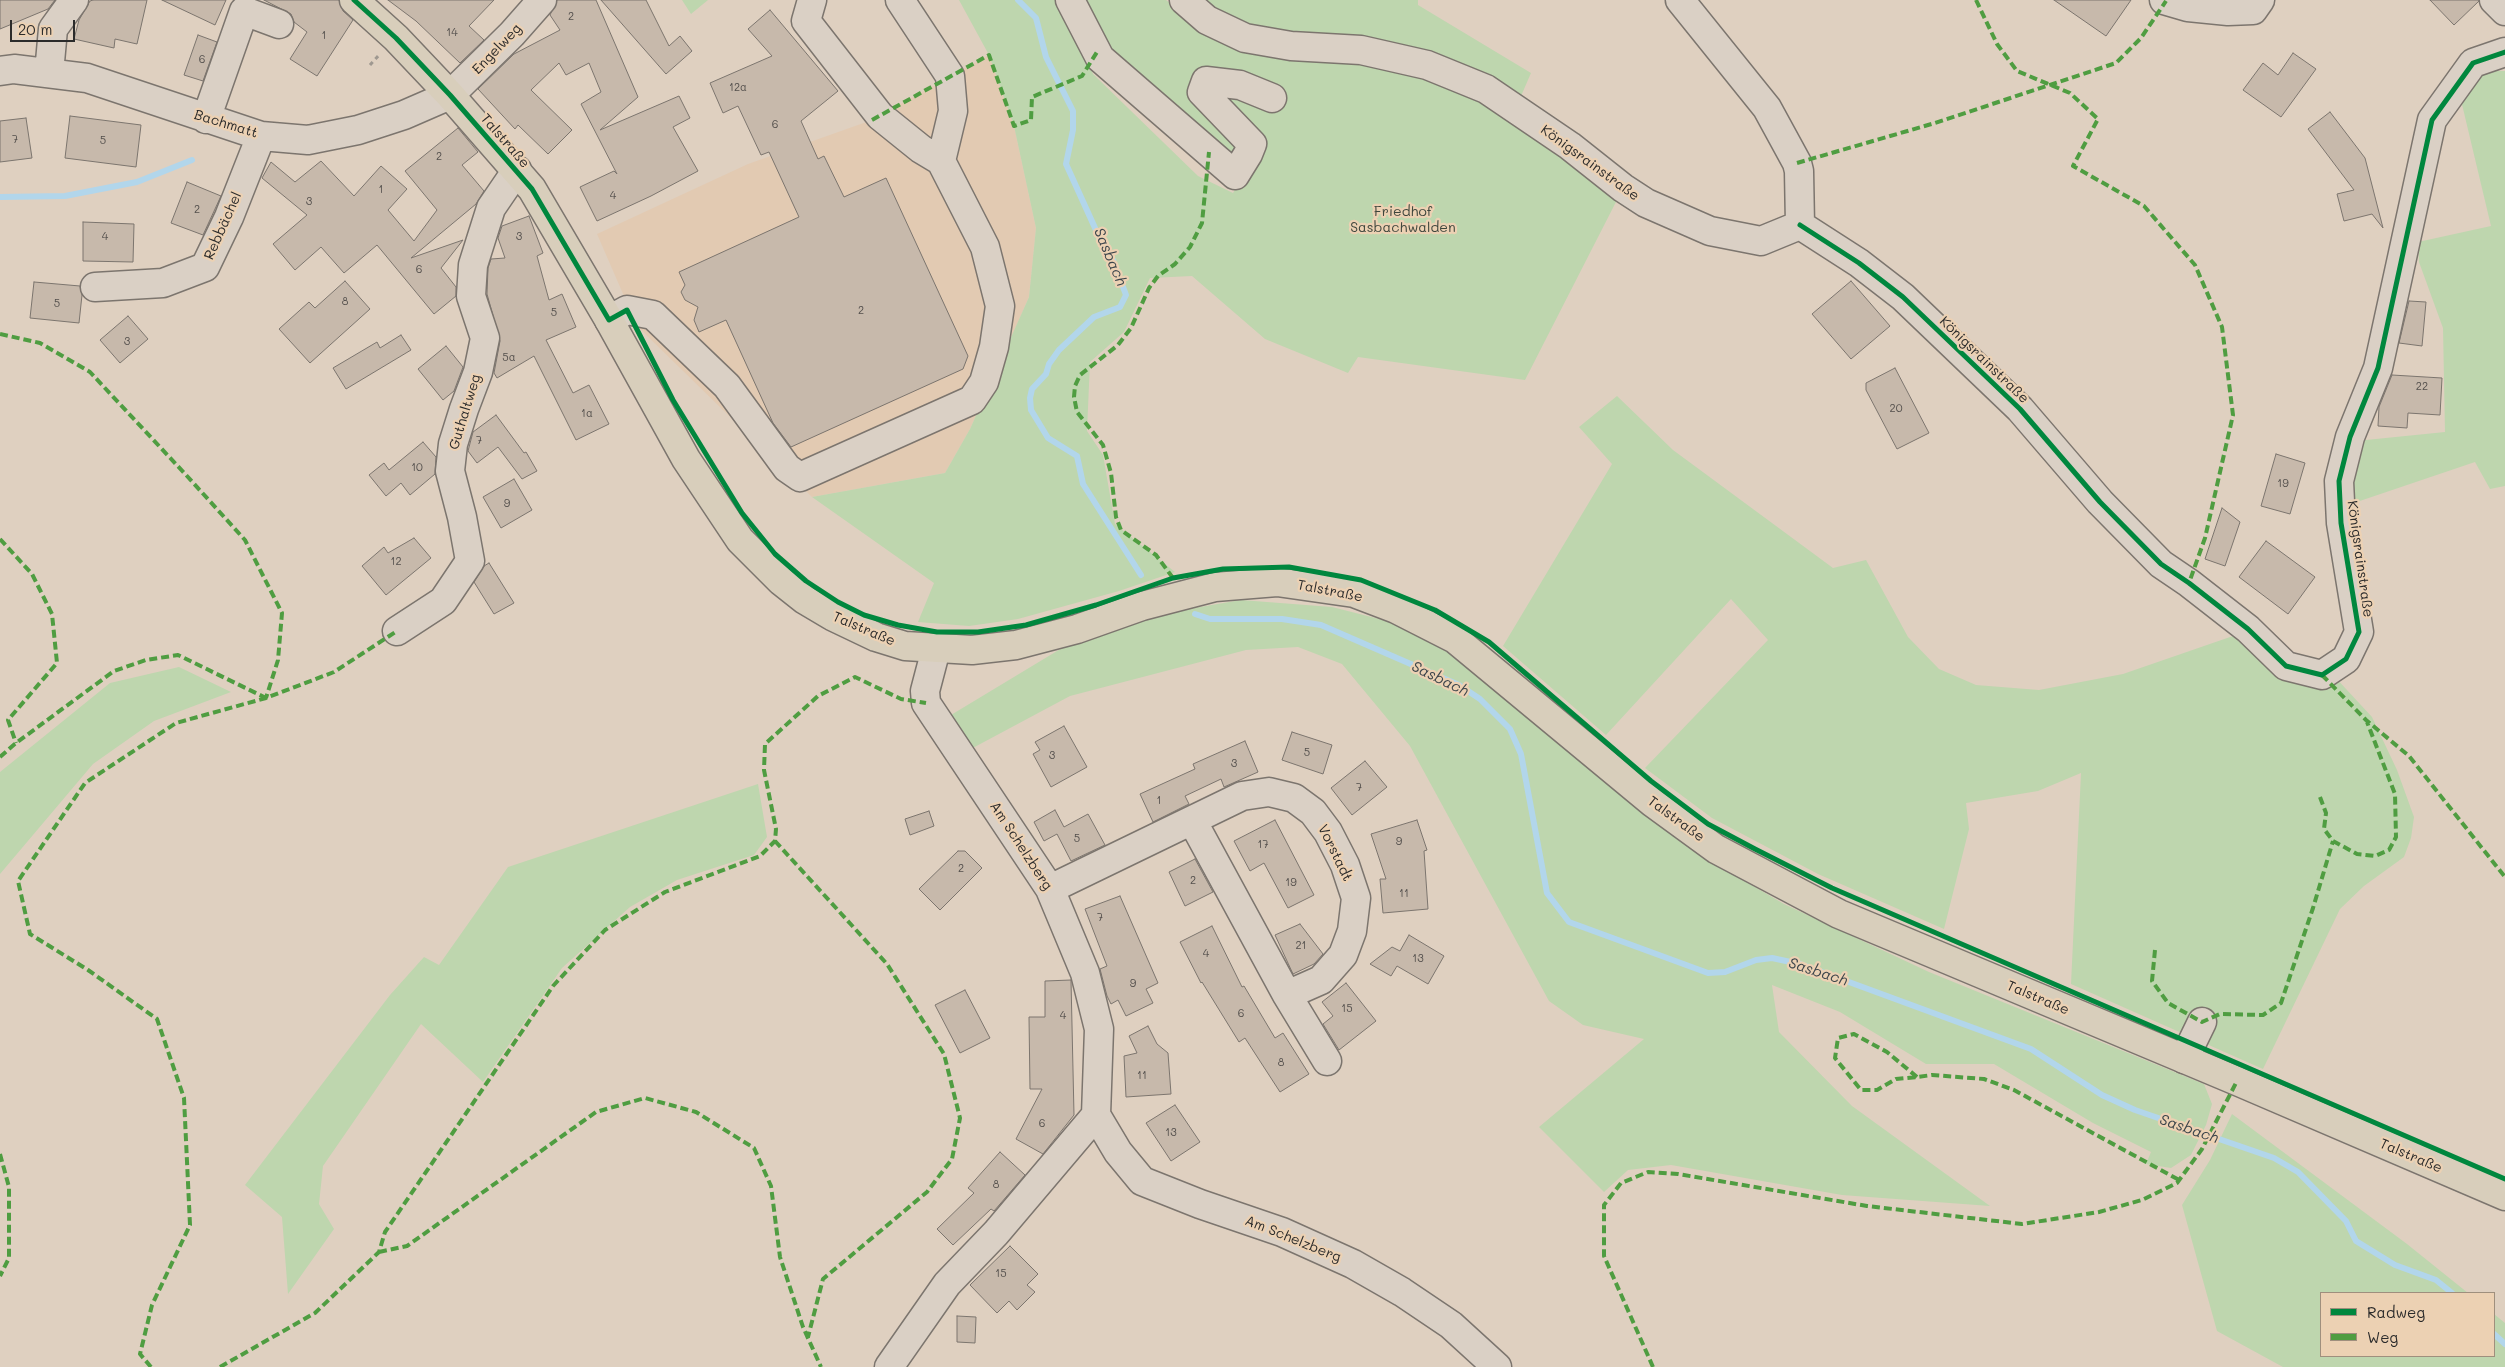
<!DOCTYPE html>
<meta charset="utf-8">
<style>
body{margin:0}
#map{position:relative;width:2505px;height:1367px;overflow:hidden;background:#dfd0c0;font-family:Mali,sans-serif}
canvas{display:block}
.legend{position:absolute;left:2320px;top:1292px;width:175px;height:65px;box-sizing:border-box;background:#ecd1b3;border:1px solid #9f8f7d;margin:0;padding:6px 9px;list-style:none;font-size:15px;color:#2b2b2b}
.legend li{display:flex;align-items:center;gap:10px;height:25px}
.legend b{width:25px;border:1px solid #9f8f7d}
.scale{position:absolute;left:10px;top:20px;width:65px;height:22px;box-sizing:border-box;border:2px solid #2b2b2b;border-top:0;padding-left:6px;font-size:15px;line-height:18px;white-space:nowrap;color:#2b2b2b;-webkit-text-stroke:4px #ecd1b3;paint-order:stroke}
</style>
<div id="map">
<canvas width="2505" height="1367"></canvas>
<ul class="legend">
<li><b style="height:6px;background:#00873e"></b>Radweg</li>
<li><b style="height:6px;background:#4f9d41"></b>Weg</li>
</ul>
<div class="scale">20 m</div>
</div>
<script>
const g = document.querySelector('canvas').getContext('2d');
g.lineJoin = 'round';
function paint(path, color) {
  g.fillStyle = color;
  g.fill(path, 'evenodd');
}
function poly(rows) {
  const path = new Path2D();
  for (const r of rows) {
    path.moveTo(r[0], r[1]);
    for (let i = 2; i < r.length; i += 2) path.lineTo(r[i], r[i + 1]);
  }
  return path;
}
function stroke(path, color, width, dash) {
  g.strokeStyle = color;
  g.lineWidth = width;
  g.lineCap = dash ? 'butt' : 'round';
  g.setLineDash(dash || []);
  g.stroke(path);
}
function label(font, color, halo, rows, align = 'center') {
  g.font = font + ' Mali,sans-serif';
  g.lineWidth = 4.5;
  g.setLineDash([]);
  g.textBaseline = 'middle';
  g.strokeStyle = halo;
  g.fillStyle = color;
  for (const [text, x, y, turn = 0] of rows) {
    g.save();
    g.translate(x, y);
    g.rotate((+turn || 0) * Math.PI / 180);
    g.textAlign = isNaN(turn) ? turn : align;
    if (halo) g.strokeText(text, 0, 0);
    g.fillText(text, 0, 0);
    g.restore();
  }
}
const built = poly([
 [989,55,1014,126,1036,228,1029,297,970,429,945,473,812,497,637,326,597,234,748,164,872,120]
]);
const green = poly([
 [682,0,708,0,691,14],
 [959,0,1062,0,1093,74,1198,176,1233,193,1249,166,1105,51,1080,0,1166,0,1206,30,1419,75,1478,99,1561,156,1618,198,1525,380,1358,357,1348,373,1265,339,1192,276,1150,278,1124,332,1090,362,1087,431,1103,455,1115,524,1175,572,1119,591,1018,619,969,626,918,622,934,583,812,497,945,473,970,429,1029,297,1036,228,1014,126,989,55],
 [1197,0,1418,0,1418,5,1531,73,1518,103,1234,23],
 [2485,71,2505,71,2505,486,2490,489,2475,462,2345,506,2356,441,2445,432,2443,328,2419,262,2418,242,2491,226,2460,96],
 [1617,396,1673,450,1833,568,1866,560,1908,637,1939,669,1976,685,2039,690,2123,674,2233,636,2269,667,2334,676,2372,717,2397,770,2414,817,2411,838,2404,857,2364,886,2340,909,2263,1069,2071,984,2081,773,2038,791,1966,803,1969,829,1944,929,1818,874,1712,818,1645,768,1768,640,1731,599,1606,735,1503,646,1612,464,1579,427],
 [1241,600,1332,607,1399,624,1448,649,1626,799,1714,863,1784,904,1929,972,2204,1084,2212,1104,2206,1125,2191,1155,2171,1168,2146,1164,2151,1152,2093,1123,1994,1064,1926,1064,1840,1012,1772,985,1779,1032,1852,1106,1990,1206,1842,1195,1671,1165,1628,1170,1604,1192,1539,1127,1644,1039,1583,1025,1549,1001,1410,746,1342,664,1298,647,1246,650,1070,696,969,750,946,718,1062,648,1159,614],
 [179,667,231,692,154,721,93,764,0,874,0,772,110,683],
 [758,784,767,837,754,855,677,880,630,907,562,968,483,1082,421,1024,323,1166,319,1204,334,1229,288,1294,282,1217,245,1185,390,995,424,957,439,965,508,867],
 [2232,1114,2407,1244,2468,1293,2321,1293,2321,1356,2494,1356,2494,1314,2505,1323,2505,1367,2283,1367,2217,1331,2182,1205,2210,1160]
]);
const stream = poly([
 [1018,0,1036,18,1046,57,1073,111,1073,130,1066,164,1100,239,1113,260,1126,295,1120,307,1094,317,1059,350,1049,364,1046,374,1032,389,1030,398,1031,410,1048,438,1077,456,1083,484,1141,575],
 [0,197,65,196,137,182,192,160],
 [1195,614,1210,619,1282,619,1321,625,1459,685,1480,699,1510,729,1521,754,1547,893,1569,922,1708,973,1725,972,1756,960,1772,958,1800,964,2031,1049,2102,1095,2135,1110,2274,1158,2298,1172,2346,1221,2356,1241,2395,1265,2436,1280,2452,1293],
 [2494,1334,2505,1344]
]);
const building = poly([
 [0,0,55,0,48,9,0,29,0,0],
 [93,0,147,0,137,44,115,39,114,48,74,39,79,20,90,1,93,0],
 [162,0,226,0,215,25,162,0],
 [264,0,339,0,343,11,353,20,317,76,290,59,307,32,294,22,291,14,264,0],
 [388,0,494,0,469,26,484,40,460,63,416,21,388,0],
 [557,0,596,0,638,97,600,130,679,96,690,118,673,127,698,171,651,196,597,221,580,187,614,171,617,174,581,104,601,92,589,63,566,75,559,63,531,90,572,130,548,154,518,125,515,129,478,89,514,54,560,30,550,15,557,0],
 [601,0,646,0,669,46,680,36,692,51,666,74,601,0],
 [2054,0,2131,0,2106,36,2054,0],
 [2430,0,2479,0,2479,1,2454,25,2430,0],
 [770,10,838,91,801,121,818,159,824,156,844,197,886,178,968,356,963,369,791,447,773,423,726,320,699,332,694,320,698,307,685,300,681,292,685,285,679,272,799,217,769,152,761,155,738,106,723,113,710,83,772,56,748,29,770,10],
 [198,35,217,42,203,81,184,75,198,35],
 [2293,53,2316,69,2281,117,2243,90,2263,63,2278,75,2293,53],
 [2330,112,2365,158,2383,228,2372,214,2344,221,2337,194,2354,190,2308,129,2330,112],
 [70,116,141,125,136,167,65,158,70,116],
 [26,118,32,158,0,162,0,121,26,118],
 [458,128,478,152,462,165,484,191,476,204,411,258,463,240,441,268,456,287,456,296,434,314,377,245,344,273,321,247,295,270,273,244,307,215,262,178,271,162,295,182,321,161,354,196,381,166,407,189,388,210,414,241,437,210,405,171,458,128],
 [187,182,221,196,203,235,171,223,187,182],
 [529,216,543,253,537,256,549,300,562,294,576,327,546,340,573,393,589,385,609,424,576,440,534,356,497,378,494,373,500,341,487,294,488,268,491,259,505,258,498,238,502,226,529,216],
 [83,222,134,224,133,262,83,261,83,222],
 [345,281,370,309,310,363,279,329,309,302,315,308,345,281],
 [1851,281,1890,326,1851,359,1812,314,1851,281],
 [34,282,80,286,82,295,79,323,30,318,34,282],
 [2409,301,2426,302,2422,346,2399,343,2409,301],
 [128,316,148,339,120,363,100,340,128,316],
 [401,335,411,350,346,389,333,368,377,342,380,348,401,335],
 [446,346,463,367,454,391,443,400,418,369,446,346],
 [1895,368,1929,433,1897,449,1866,390,1866,383,1895,368],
 [2392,375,2442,378,2440,415,2408,413,2407,428,2378,426,2379,407,2392,375],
 [496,415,524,453,526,452,537,471,522,479,498,447,477,463,468,451,473,432,496,415],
 [423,442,436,457,435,474,410,495,401,483,386,496,369,475,384,463,389,470,423,442],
 [2276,454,2305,463,2290,514,2261,506,2276,454],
 [514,479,532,510,501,528,483,497,514,479],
 [2222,508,2240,522,2225,566,2205,559,2222,508],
 [414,538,431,558,386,595,362,566,384,547,388,553,414,538],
 [2266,541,2315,577,2288,614,2239,577,2266,541],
 [489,563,514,603,494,614,474,582,484,566,489,563],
 [1064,726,1087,767,1051,787,1033,754,1040,750,1035,742,1064,726],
 [1292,732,1332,745,1323,774,1282,760,1292,732],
 [1245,741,1258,772,1224,787,1221,779,1185,796,1189,804,1153,822,1140,794,1195,769,1193,764,1245,741],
 [1365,761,1387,787,1352,815,1331,788,1365,761],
 [1055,810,1064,827,1088,814,1105,845,1071,861,1057,834,1044,841,1034,822,1055,810],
 [929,811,934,826,910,835,905,819,929,811],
 [1275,820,1314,895,1288,908,1264,863,1250,871,1234,841,1275,820],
 [1417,820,1427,850,1424,851,1428,909,1383,913,1380,879,1386,879,1371,834,1417,820],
 [958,851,965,851,982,868,940,910,919,889,958,851],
 [1195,859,1213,892,1185,906,1169,872,1195,859],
 [1120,896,1158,983,1146,989,1153,1003,1126,1016,1118,1000,1111,1004,1107,996,1100,969,1107,966,1085,909,1120,896],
 [1300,924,1323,954,1314,964,1293,974,1275,935,1300,924],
 [1212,926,1242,987,1244,986,1275,1038,1283,1033,1309,1074,1280,1092,1245,1038,1239,1042,1202,982,1201,983,1180,942,1212,926],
 [1409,935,1444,956,1428,984,1397,966,1391,976,1370,964,1392,947,1400,951,1409,935],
 [1071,980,1074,1115,1043,1154,1016,1139,1042,1089,1030,1089,1029,1017,1045,1017,1045,981,1071,980],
 [1346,983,1376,1021,1339,1050,1323,1024,1333,1016,1322,1002,1346,983],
 [965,990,990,1038,960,1053,935,1005,965,990],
 [1148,1026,1157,1044,1168,1053,1171,1094,1126,1097,1124,1056,1137,1053,1129,1036,1148,1026],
 [1175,1105,1200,1142,1171,1161,1146,1123,1175,1105],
 [1000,1152,1025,1175,994,1211,991,1209,953,1245,937,1229,974,1193,968,1188,1000,1152],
 [1010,1246,1038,1274,1027,1285,1035,1292,1017,1310,1009,1301,997,1313,970,1285,1010,1246],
 [957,1316,976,1317,975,1343,957,1342,957,1316]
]);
const path = poly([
 [370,65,380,54]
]);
const minor = poly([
 [900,0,950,76,953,111,941,161],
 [1070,0,1100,58,1235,175,1248,154,1252,144,1202,92,1206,81,1240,85,1272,98],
 [1184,0,1207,20,1245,38,1291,46,1361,50,1427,65,1486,89,1570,146,1623,188,1646,203,1710,231,1761,241,1800,225],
 [1680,0,1767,108,1797,163,1799,171,1800,225],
 [2164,0,2188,7,2228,11,2253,10,2260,0],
 [2494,0,2505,11],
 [0,71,14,69,87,78,261,136,308,140,358,130,404,115,450,95,512,34,542,0],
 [49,73,53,29,74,0],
 [206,119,244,11,279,24],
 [1800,225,1859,263,1903,297,2020,409,2100,502,2161,564,2189,583,2248,629,2286,666,2322,675,2346,659,2359,632,2341,523,2339,481,2350,437,2378,368,2432,120,2473,63,2505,52],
 [95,287,163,283,205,267,229,217,261,136],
 [609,320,627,310,653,315,727,386,787,468,800,477,972,400,984,382,994,347,1000,306,985,247,941,161,921,149,880,116,806,21,812,0],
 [397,631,443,601,470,561,462,517,450,471,453,444,464,409,478,372,485,338,471,296,473,265,491,208,517,170],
 [936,649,925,691,926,703,1050,889,1085,973,1099,1029,1096,1115,1118,1152,1142,1181,1200,1204,1282,1232,1353,1264,1402,1292,1451,1325,1497,1367],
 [1050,889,1242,796,1269,792,1294,798,1313,812,1328,832,1345,865,1356,898,1352,931,1343,955,1321,980,1287,995,1193,822],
 [1287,995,1327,1061],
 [2184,1059,2202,1022],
 [889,1367,947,1284,996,1233,1096,1115]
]);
const major = poly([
 [354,0,396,38,450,95,532,189,609,320,686,459,740,540,781,581,805,600,832,616,876,637,905,646,972,650,1016,645,1077,629,1142,606,1215,587,1277,582,1354,593,1396,609,1455,639,1653,803,1716,849,1839,914,2237,1081,2505,1196]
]);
const quiet = poly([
 [1976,0,1997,44,2017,71,2070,93,2098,119,2073,166,2144,206,2195,265,2222,327,2233,415,2205,538,2189,583],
 [872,120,989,55,1014,126,1031,120,1032,97,1082,76,1097,52],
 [1797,163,1935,123,2116,63,2141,38,2166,1],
 [0,334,40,343,90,372,187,476,245,540,282,613,278,660,266,698],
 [0,539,32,574,52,614,57,663,8,720,16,743],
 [1173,578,1156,555,1121,530,1116,517,1111,473,1103,445,1077,412,1074,397,1075,386,1080,375,1118,345,1131,328,1149,288,1158,276,1175,264,1190,247,1202,223,1209,152],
 [2322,675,2366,720,2409,756,2505,877],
 [0,757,16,743,114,671,146,660,178,655,266,698],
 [2320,797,2326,813,2324,829,2333,841,2357,854,2375,856,2389,850,2396,837,2395,794,2367,722],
 [775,841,887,964,944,1054,960,1118,952,1159,927,1192,823,1279,808,1337],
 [2155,950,2152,981,2168,1003,2202,1022,2220,1014,2263,1015,2281,1003,2313,908,2333,841],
 [1917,1077,1887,1052,1854,1034,1838,1038,1835,1058,1861,1090,1877,1090,1896,1079,1917,1077,1932,1075,1984,1079,2014,1090,2179,1180],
 [0,1154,9,1187,9,1258,0,1276],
 [379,1252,407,1246,596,1112,645,1098,696,1112,754,1148,771,1186,780,1257,803,1327,821,1367],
 [151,1367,140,1354,152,1305,190,1225,184,1098,157,1019,88,970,30,934,18,881,85,783,176,723,266,698,334,672,397,631],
 [220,1367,315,1313,379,1252,385,1232,553,986,605,930,665,892,760,856,775,841,776,829,764,770,765,744,818,696,855,677,901,699,926,703],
 [1653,1367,1604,1256,1604,1205,1621,1183,1648,1172,1678,1174,1867,1206,2022,1224,2099,1212,2142,1200,2177,1183,2202,1149,2237,1081]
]);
const cycleway = poly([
 [354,0,396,38,450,95,532,189,609,320,627,310,673,400,742,513,775,554,806,581,838,602,864,615,898,625,937,632,978,632,1026,625,1096,605,1173,578,1223,569,1289,567,1361,580,1435,610,1489,642,1651,781,1708,824,1755,849,1832,888,2505,1179],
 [1800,225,1859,263,1903,297,2020,409,2100,502,2161,564,2189,583,2248,629,2286,666,2322,675,2346,659,2359,632,2341,523,2339,481,2350,437,2378,368,2432,120,2473,63,2505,52]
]);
const numberNames = [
 ["2",571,17],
 ["14",452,33],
 ["1",324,36],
 ["6",202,60],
 ["12a",738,88],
 ["6",775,125],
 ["7",15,140],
 ["5",103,141],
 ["2",439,157],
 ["1",381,190],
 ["4",613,196],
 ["3",309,202],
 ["2",197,210],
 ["4",105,237],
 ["3",519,237],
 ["6",419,270],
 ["8",345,302],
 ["5",57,304],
 ["2",861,311],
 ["5",554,313],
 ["3",127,342],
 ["5a",509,358],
 ["22",2422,387],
 ["20",1896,409],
 ["1a",587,414],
 ["7",479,441],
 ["10",417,468],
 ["19",2283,484],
 ["9",507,504],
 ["12",396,562],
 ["5",1307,753],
 ["3",1052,756],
 ["3",1234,764],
 ["7",1359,788],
 ["1",1159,801],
 ["5",1077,839],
 ["9",1399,842],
 ["17",1263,845],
 ["2",961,869],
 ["2",1193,881],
 ["19",1291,883],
 ["11",1404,894],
 ["7",1100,918],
 ["21",1301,946],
 ["4",1206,954],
 ["13",1418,959],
 ["9",1133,984],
 ["15",1347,1009],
 ["6",1241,1014],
 ["4",1063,1016],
 ["8",1281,1063],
 ["11",1142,1076],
 ["6",1042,1124],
 ["13",1171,1133],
 ["8",996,1185],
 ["15",1001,1274]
];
const streetNames = [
 ["Engelweg",497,49,-46],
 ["Bachmatt",226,124,17],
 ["Talstraße",505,141,49],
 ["Königsrainstraße",1590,163,36],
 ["Rebbächel",223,226,-66],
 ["Königsrainstraße",1984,360,44],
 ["Guthaltweg",465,412,-73],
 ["Königsrainstraße",2360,559,82],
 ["Talstraße",1330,591,11],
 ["Talstraße",864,629,23],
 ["Talstraße",1676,819,36],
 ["Am Schelzberg",1021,846,57],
 ["Vorstadt",1335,853,64],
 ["Talstraße",2038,998,23],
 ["Talstraße",2411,1156,23],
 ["Am Schelzberg",1293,1239,22]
];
const parkNames = [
 ["Friedhof",1403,212],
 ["Sasbachwalden",1403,228]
];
const waterNames = [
 ["Sasbach",1110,257,67],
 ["Sasbach",1440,679,26],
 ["Sasbach",1818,972,18],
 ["Sasbach",2189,1129,19]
];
paint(built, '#e2cab2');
paint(green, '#bed6ae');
stroke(stream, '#b2d6eb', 6);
paint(building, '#c7b9ab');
stroke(building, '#7c756e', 1);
stroke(minor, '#7c756e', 31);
stroke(major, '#7c756e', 31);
stroke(path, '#9f9890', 3, [4, 4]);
stroke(minor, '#dad0c5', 28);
stroke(major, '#d8cebb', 28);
stroke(quiet, '#4f9d41', 4, [8, 4]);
stroke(cycleway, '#00873e', 5);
label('11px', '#534f4c', null, numberNames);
label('14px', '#2b2b2b', '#ecd1b3', streetNames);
label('14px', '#3d453c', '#ecd1b3', parkNames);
label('italic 15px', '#3c454b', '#ecd1b3', waterNames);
</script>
